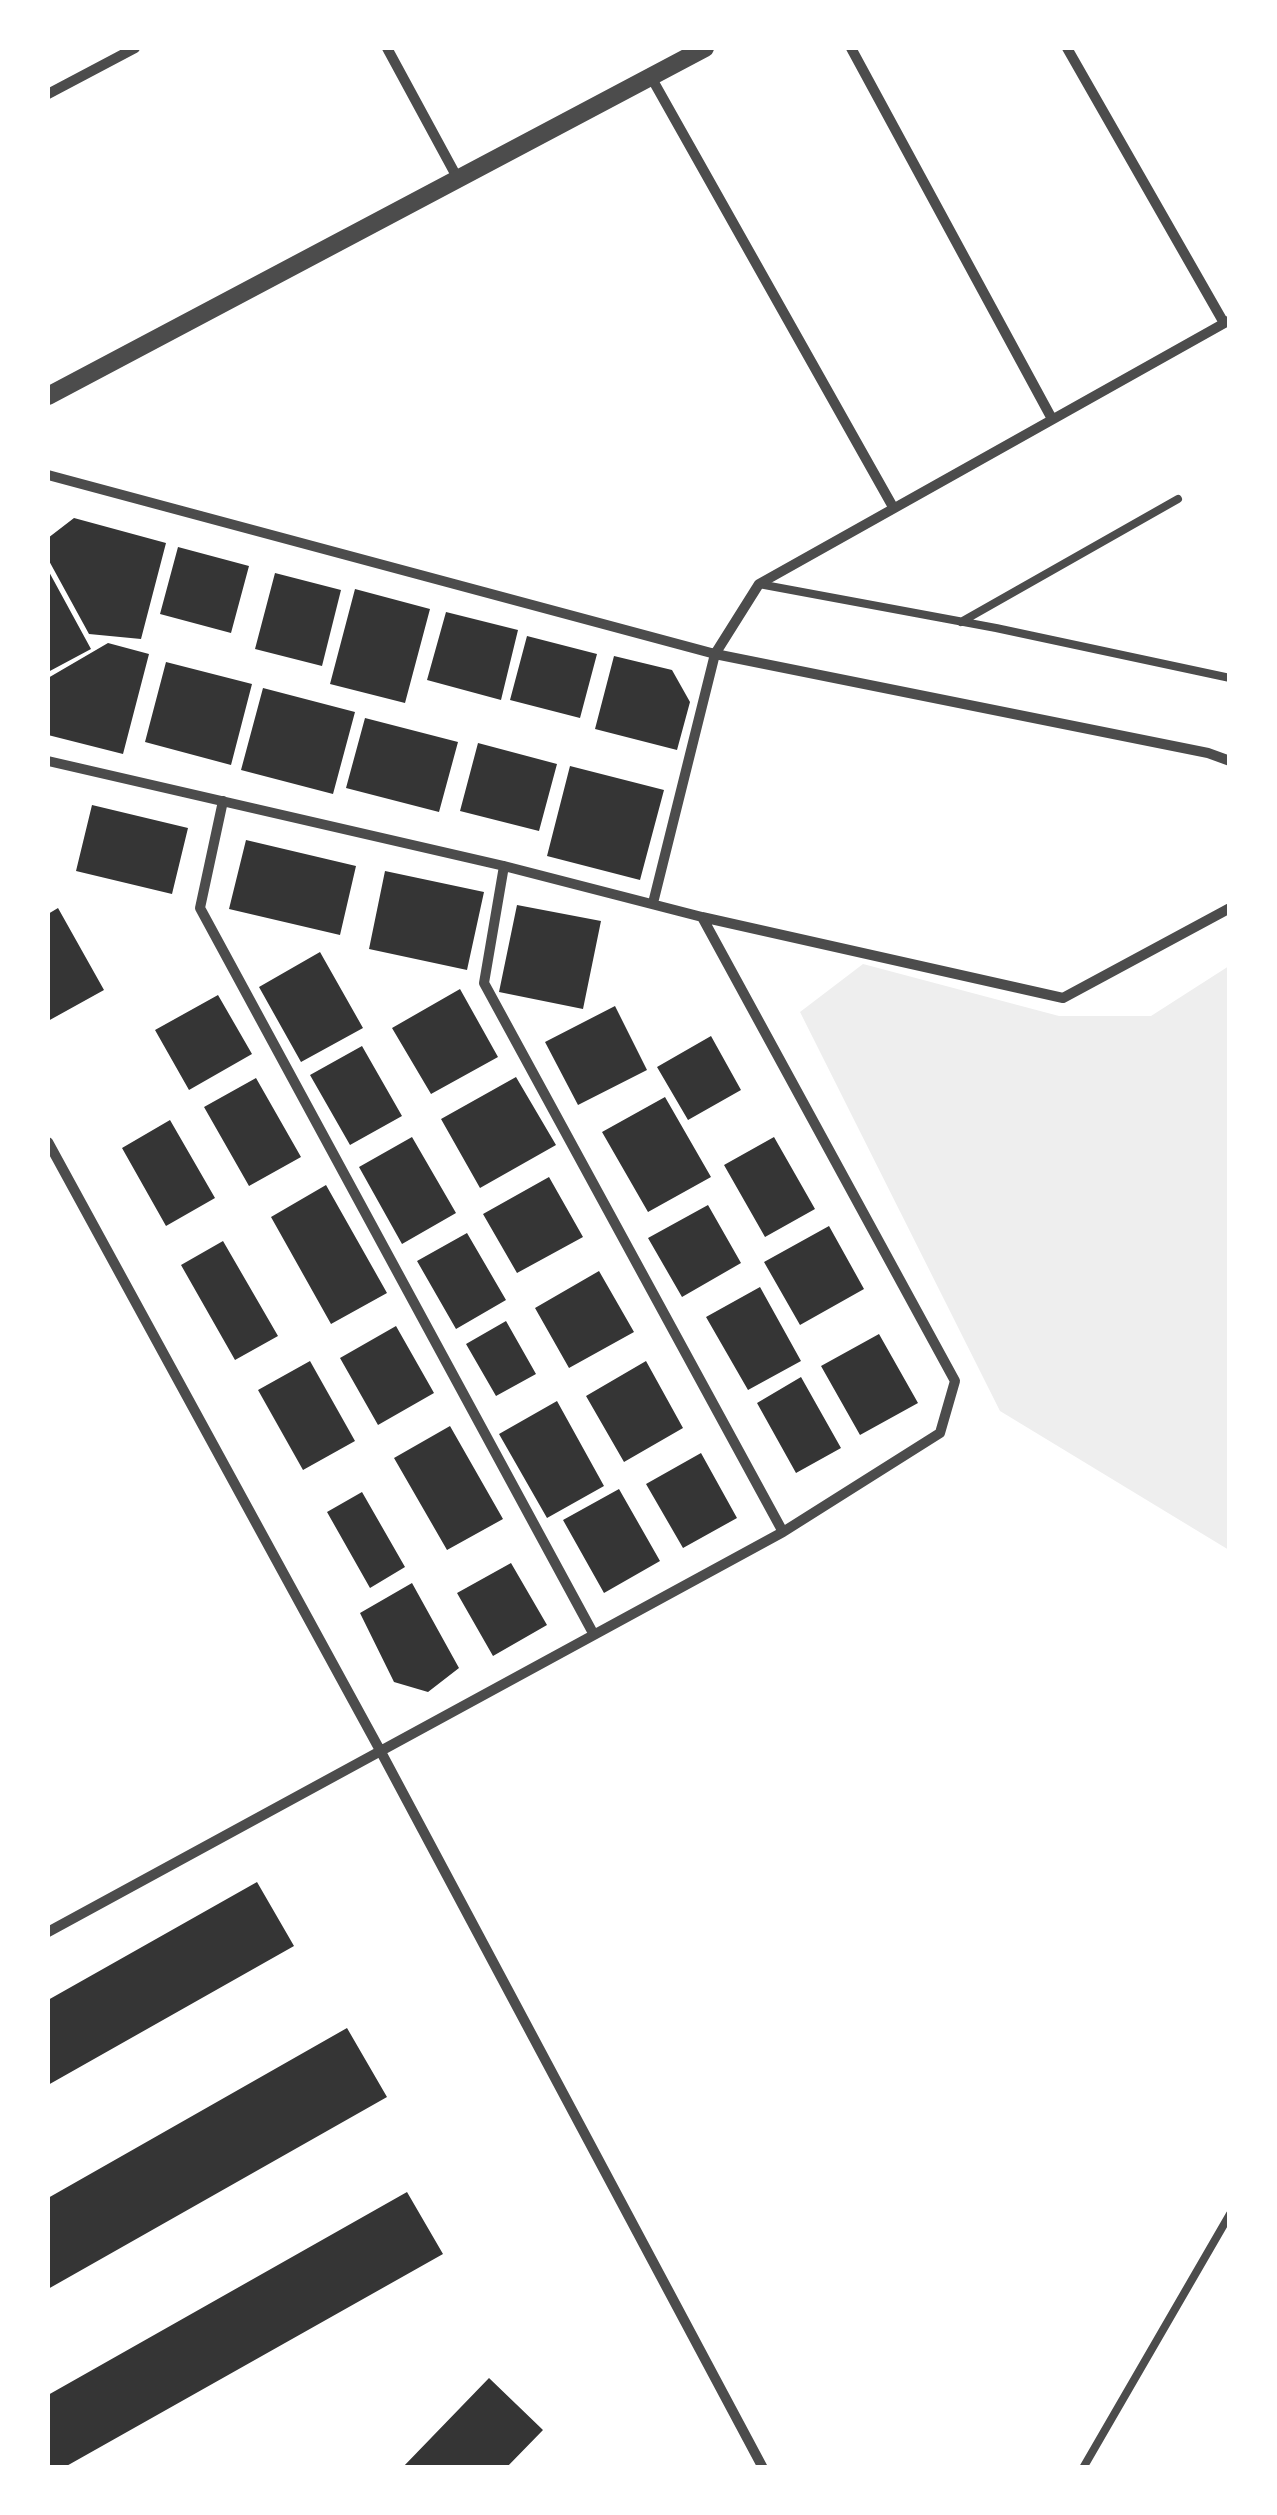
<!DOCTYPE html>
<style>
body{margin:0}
#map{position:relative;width:1277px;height:2515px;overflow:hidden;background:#fff;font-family:Signika,sans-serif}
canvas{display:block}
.frame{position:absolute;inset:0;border:50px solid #fff;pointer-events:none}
</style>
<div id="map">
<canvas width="1277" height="2515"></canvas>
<div class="frame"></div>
</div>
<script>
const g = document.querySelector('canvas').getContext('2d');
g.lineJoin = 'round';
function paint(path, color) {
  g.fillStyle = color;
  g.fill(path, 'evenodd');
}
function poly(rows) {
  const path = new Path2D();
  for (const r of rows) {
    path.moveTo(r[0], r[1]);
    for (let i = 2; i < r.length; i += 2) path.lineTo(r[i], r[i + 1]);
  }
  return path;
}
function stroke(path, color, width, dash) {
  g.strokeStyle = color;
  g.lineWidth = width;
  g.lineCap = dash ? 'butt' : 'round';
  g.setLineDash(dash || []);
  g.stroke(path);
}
const green = poly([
 [863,964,1059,1016,1151,1016,1229,966,1229,1550,1000,1411,800,1012]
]);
const building = poly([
 [74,518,166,543,141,639,89,634,48,559,48,538],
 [178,547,249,566,231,633,160,614],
 [48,570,91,649,48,672],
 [275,573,341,590,322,666,255,649],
 [355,589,430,609,405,703,330,684],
 [446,612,518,630,501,700,427,680],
 [527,636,597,654,580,718,510,700],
 [108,643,149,654,123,754,48,735,48,678],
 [614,656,672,670,690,702,677,750,595,729],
 [166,662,252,684,231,765,145,742],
 [263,688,355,712,333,794,241,770],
 [365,718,458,742,439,812,346,788],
 [478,743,557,764,539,831,460,811],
 [570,766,664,790,640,880,547,856],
 [92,805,188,828,172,894,76,871],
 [246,840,356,866,340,935,229,909],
 [385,871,484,892,467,970,369,949],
 [517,905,601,921,583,1009,499,992],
 [58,908,104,990,48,1021,48,914],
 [320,952,363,1028,301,1062,259,987],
 [460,989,498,1057,431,1094,392,1028],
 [218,995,252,1054,189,1090,155,1030],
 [615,1006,647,1070,578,1105,545,1042],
 [711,1036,741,1090,688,1120,657,1067],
 [362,1046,402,1116,350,1145,310,1075],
 [516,1077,556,1145,480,1188,441,1119],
 [256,1078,301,1157,249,1186,204,1107],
 [665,1097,711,1177,648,1212,602,1132],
 [170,1120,215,1198,166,1226,122,1148],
 [412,1137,456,1213,402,1244,359,1167],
 [774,1137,815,1209,765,1237,724,1165],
 [549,1177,583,1237,517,1273,483,1214],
 [326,1185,387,1293,331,1324,271,1217],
 [708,1205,741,1263,682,1297,648,1238],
 [829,1226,864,1289,800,1325,764,1262],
 [467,1233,506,1300,456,1329,417,1261],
 [223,1241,278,1336,235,1360,181,1265],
 [599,1271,634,1332,569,1368,535,1308],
 [760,1287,801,1361,748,1390,706,1317],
 [506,1321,536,1374,496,1396,466,1344],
 [396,1326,434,1393,378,1425,340,1358],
 [879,1334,918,1403,860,1435,821,1366],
 [310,1361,355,1441,303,1470,258,1390],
 [646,1361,683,1428,624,1462,586,1396],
 [801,1377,841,1448,796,1473,757,1403],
 [557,1401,604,1486,547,1518,499,1434],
 [450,1426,503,1519,447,1550,394,1458],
 [701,1453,737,1518,683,1548,646,1484],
 [619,1489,660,1561,604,1593,563,1520],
 [362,1492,405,1567,370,1588,327,1512],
 [511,1563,547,1625,493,1656,457,1593],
 [412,1583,459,1668,428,1692,394,1682,360,1613],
 [257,1882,294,1946,48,2085,48,2000],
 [347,2028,387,2097,48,2289,48,2198],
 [407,2192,443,2254,63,2468,48,2468,48,2395],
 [489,2378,543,2430,506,2468,402,2468]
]);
const service = poly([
 [759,584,996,628,1230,678],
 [961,622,1178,499],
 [1083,2468,1230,2214]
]);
const minor = poly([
 [387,48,458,179],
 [851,48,1051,417],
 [1067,48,1224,323],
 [651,77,893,507],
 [48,94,135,48],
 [48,475,715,654,1208,753,1230,761],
 [48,761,504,866,702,917,1063,998,1230,908],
 [223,801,200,908,593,1633],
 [504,866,484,983,783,1532],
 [653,903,715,654,759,584,1230,320],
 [48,1142,381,1752,763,2468],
 [48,1932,783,1532,940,1433,955,1381,702,917]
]);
const tertiary = poly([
 [48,396,705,48]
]);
paint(green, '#eee');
paint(building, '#353535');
stroke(service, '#4c4c4c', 8);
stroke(minor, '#4c4c4c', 10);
stroke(tertiary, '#4c4c4c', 18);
</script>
